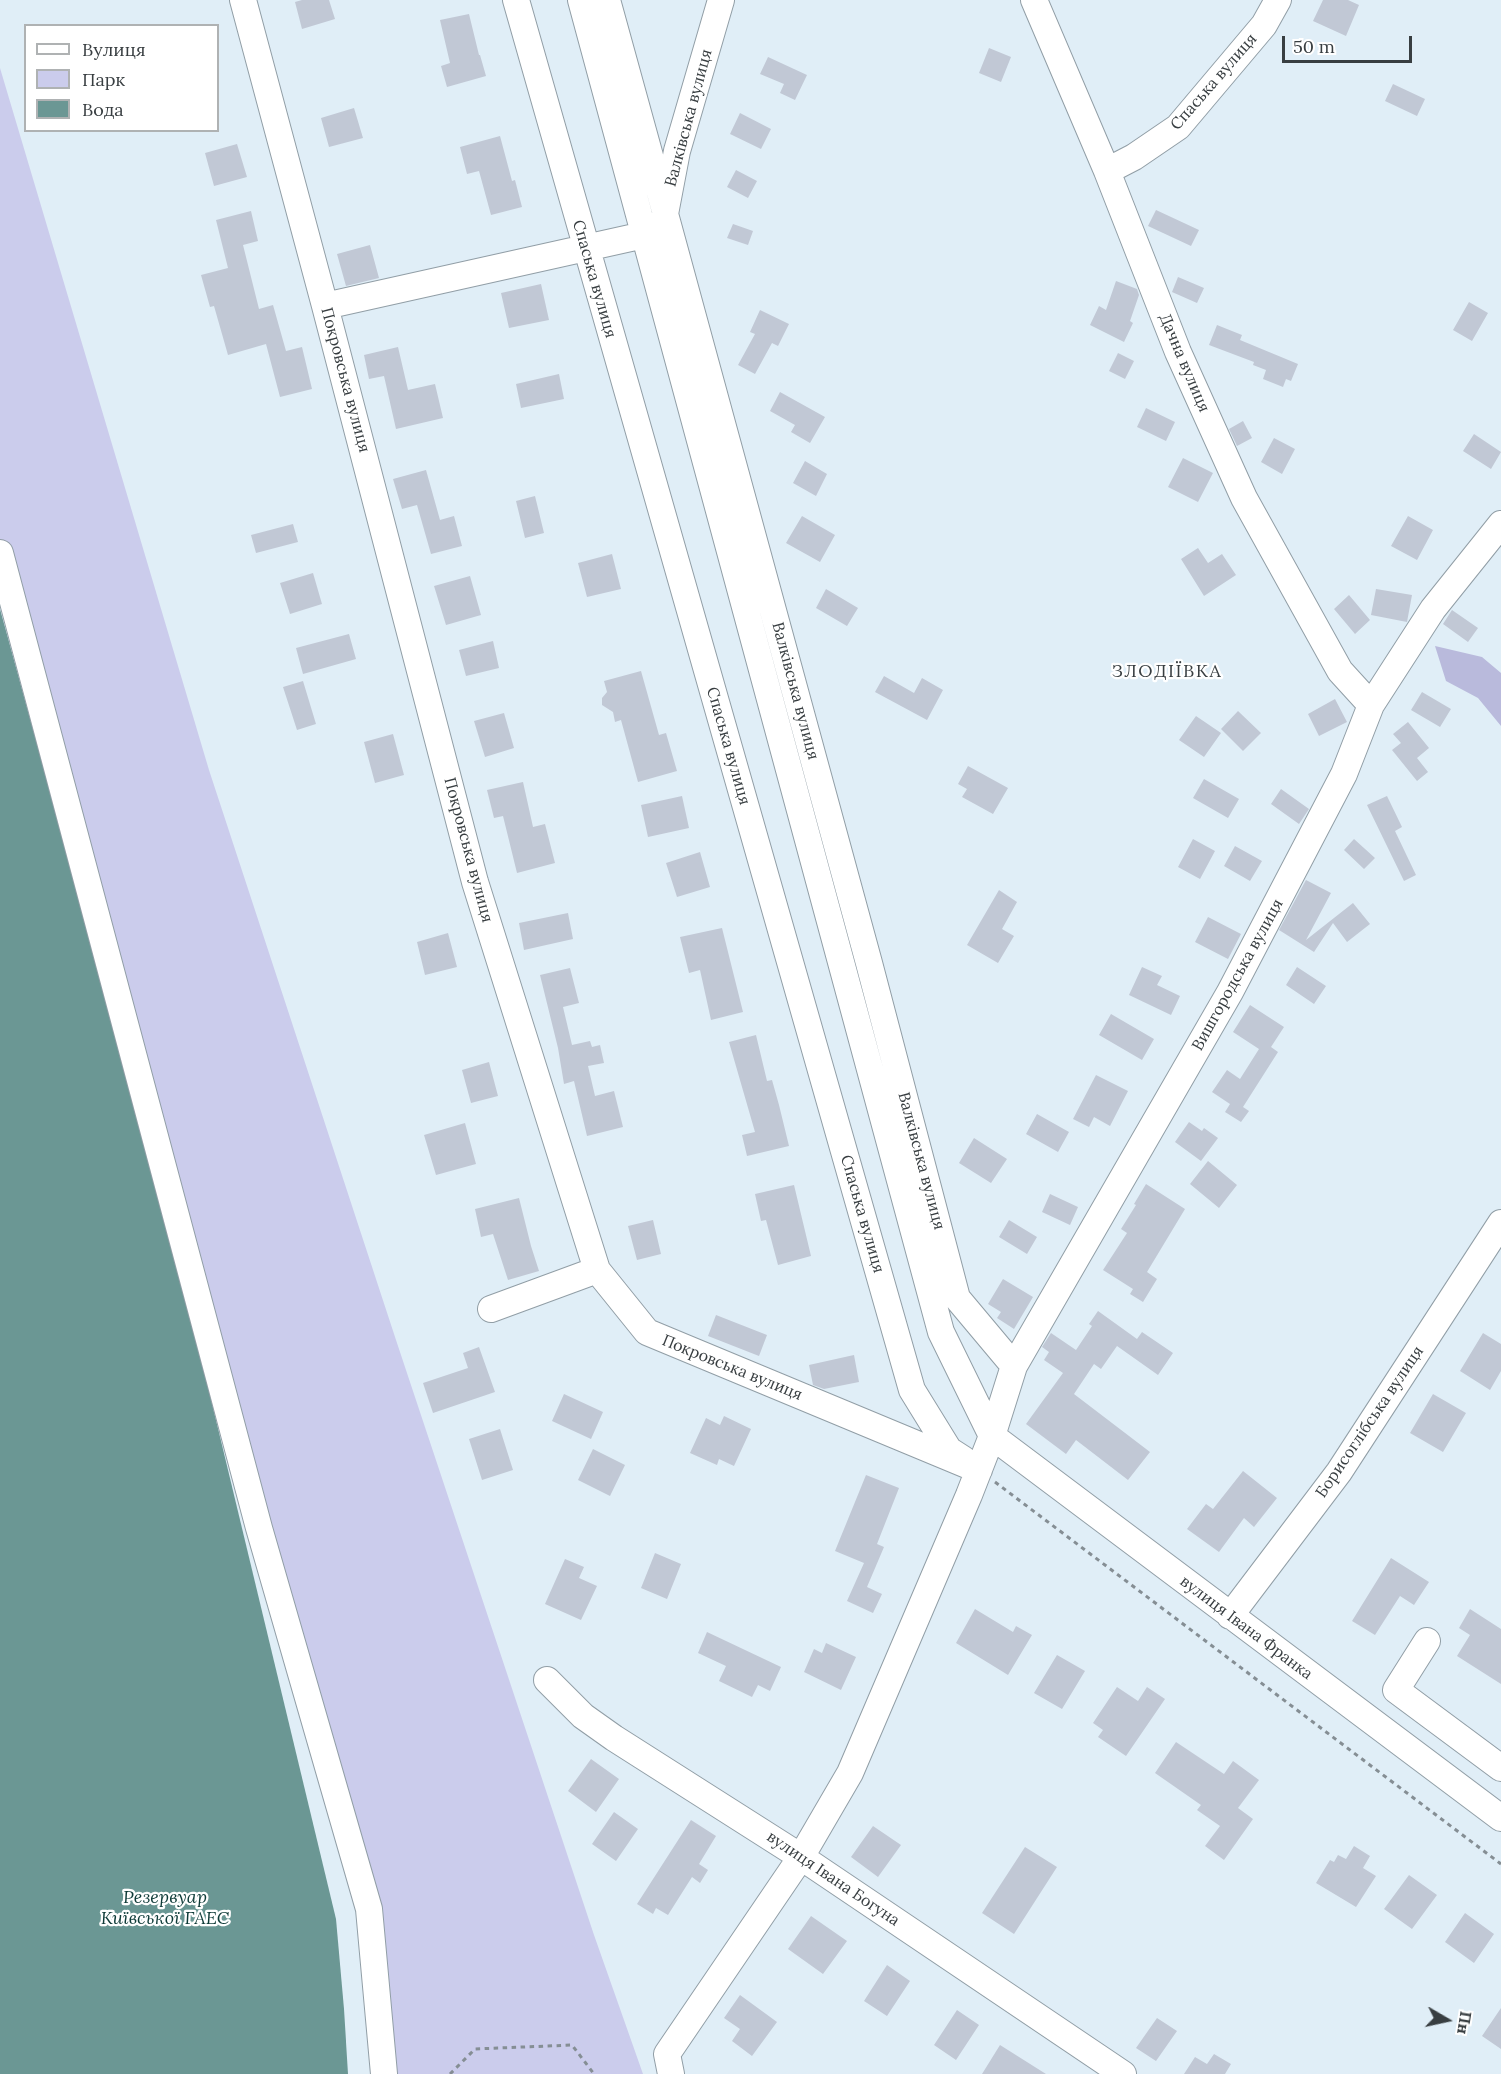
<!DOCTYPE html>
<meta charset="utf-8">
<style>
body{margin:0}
#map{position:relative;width:1501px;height:2074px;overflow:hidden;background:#e0eef7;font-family:Lora,serif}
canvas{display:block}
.legend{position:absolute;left:24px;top:24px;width:195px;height:108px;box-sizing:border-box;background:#fff;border:2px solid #afb2b3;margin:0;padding:8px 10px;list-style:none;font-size:18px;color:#383e41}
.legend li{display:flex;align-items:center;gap:12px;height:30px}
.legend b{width:30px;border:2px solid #afb2b3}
.north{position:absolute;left:1417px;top:1990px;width:60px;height:60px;-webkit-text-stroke:4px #fff;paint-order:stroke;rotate:99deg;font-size:16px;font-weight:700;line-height:24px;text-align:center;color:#383e41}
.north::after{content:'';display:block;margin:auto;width:21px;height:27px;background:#383e41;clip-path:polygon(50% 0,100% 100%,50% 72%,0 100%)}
.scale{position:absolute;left:1282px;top:36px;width:130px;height:27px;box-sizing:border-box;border:3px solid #383e41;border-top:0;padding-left:8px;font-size:18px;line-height:21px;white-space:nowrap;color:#383e41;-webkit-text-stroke:4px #fff;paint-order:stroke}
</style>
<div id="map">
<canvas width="1501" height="2074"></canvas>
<ul class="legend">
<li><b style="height:8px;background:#fff"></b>Вулиця</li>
<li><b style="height:16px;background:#cbccec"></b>Парк</li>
<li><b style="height:16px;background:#6b9794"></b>Вода</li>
</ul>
<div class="north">Пн</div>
<div class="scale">50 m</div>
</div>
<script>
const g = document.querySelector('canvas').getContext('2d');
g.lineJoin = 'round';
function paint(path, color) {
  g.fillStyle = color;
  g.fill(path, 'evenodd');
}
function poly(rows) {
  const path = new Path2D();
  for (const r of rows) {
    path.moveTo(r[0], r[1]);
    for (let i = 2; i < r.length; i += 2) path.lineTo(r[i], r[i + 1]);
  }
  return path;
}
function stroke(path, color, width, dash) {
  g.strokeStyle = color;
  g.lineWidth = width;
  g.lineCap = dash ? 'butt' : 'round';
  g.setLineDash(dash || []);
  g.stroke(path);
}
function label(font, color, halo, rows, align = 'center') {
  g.font = font + ' Lora,serif';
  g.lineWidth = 4.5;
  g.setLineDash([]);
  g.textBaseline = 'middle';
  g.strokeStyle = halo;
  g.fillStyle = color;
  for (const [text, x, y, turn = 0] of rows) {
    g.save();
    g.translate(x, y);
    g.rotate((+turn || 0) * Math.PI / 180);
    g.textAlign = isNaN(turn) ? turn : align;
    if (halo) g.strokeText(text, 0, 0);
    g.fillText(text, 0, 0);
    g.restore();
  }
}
const green = poly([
 [0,68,209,770,396,1340,594,1935,643,2074,384,2074,369,1909,0,553]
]);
const forest = poly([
 [1435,646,1482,657,1501,673,1501,726,1478,698,1446,681]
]);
const water = poly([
 [0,609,171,1233,336,1919,344,2009,348,2074,0,2074]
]);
const building = poly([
 [302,0,329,0,335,19,302,29,295,2],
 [1323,0,1348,0,1359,5,1346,36,1313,21],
 [469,14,479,55,480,55,486,76,447,87,441,66,450,63,440,20],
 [989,48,1011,57,1001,82,979,73],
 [768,57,807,75,795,100,780,93,784,84,760,74],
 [1393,84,1425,99,1417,116,1385,101],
 [354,108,363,138,329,147,321,118],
 [740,113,771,129,761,149,730,134],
 [500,136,512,181,515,180,522,207,491,215,479,171,467,174,460,147],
 [237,144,247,177,214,186,205,153],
 [736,170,757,181,748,198,727,187],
 [1156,210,1199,230,1191,246,1148,226],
 [251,211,258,241,243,245,259,309,273,305,286,351,302,347,312,389,280,397,266,344,228,355,214,306,210,307,201,275,228,268,216,220],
 [733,224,753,231,748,245,727,238],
 [370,245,379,278,346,286,337,254],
 [1178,277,1204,288,1197,303,1172,292],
 [1116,281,1137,289,1139,295,1130,321,1133,323,1124,342,1090,325,1099,306,1106,310],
 [541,284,549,320,509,328,501,293],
 [1469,302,1488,313,1472,341,1453,330],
 [760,310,789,324,778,346,772,343,755,374,738,365,755,334,750,332],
 [1217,325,1242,335,1240,340,1298,364,1291,381,1286,379,1283,387,1263,379,1266,370,1253,365,1254,362,1209,345],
 [398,347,408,390,435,384,443,418,396,429,384,376,369,379,364,355],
 [1118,353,1134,361,1125,379,1109,371],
 [559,374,564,399,521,408,516,384],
 [780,392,825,417,810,443,791,432,795,425,770,411],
 [1146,408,1175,422,1166,441,1137,427],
 [1243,421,1252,438,1237,446,1229,429],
 [1474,434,1501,452,1491,469,1463,451],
 [1274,438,1295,449,1282,474,1261,462],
 [1183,458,1213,473,1198,502,1168,487],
 [805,461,827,474,816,496,793,483],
 [426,470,440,520,454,516,462,546,431,554,417,505,402,509,393,479],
 [535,496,544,533,525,538,516,501],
 [802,516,835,535,820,562,786,543],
 [1408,516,1433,530,1417,560,1391,546],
 [293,524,298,542,256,553,251,535],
 [1198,548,1208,563,1222,554,1236,575,1204,596,1181,559],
 [612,554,621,589,587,597,578,563],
 [313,573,322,604,290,614,280,583],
 [470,576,481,615,446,625,434,586],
 [826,589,858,608,847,626,816,608],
 [1376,589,1412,595,1407,622,1371,615],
 [1349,595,1370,620,1355,634,1334,609],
 [1452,610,1478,628,1468,642,1443,624],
 [349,634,356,659,303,674,296,648],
 [493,641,499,668,466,676,459,650],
 [641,671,659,735,666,733,677,771,638,782,621,720,615,722,613,712,602,705,602,698,607,692,604,681],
 [884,676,914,693,922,678,943,690,927,720,875,692],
 [303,681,316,724,297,730,283,687],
 [1422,692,1451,709,1440,727,1411,710],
 [1335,699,1347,722,1319,736,1308,714],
 [1238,711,1261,733,1243,751,1221,729],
 [504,713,514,748,485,757,474,721],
 [1196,716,1221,733,1204,757,1179,740],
 [1408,722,1429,748,1417,758,1428,772,1417,781,1392,750,1401,743,1393,734],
 [393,734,404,775,375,783,364,742],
 [968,766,1008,788,993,814,962,797,967,789,958,784],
 [1204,779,1239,799,1228,818,1193,798],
 [523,782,533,827,545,824,555,863,517,873,503,816,494,818,487,790],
 [1281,789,1309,809,1299,824,1271,804],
 [682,796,689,828,648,837,641,805],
 [1387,796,1402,827,1395,831,1416,875,1404,881,1367,805],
 [1193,839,1215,851,1200,879,1178,867],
 [1354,839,1375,858,1364,869,1344,850],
 [1235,846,1262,861,1250,881,1224,866],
 [700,852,710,887,677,897,666,863],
 [1306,880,1331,893,1306,940,1353,903,1370,924,1347,942,1333,923,1314,952,1279,930],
 [999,890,1017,902,1002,929,1014,936,998,963,967,945],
 [568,913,573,939,524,950,519,923],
 [1208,917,1241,934,1228,959,1195,942],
 [722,928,743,1012,711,1020,700,970,689,973,680,937],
 [448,933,457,967,425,975,417,942],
 [1142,967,1162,976,1157,985,1180,996,1171,1015,1129,995],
 [1297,967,1326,986,1314,1004,1286,985],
 [570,968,579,1003,563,1007,572,1045,590,1041,592,1047,600,1045,604,1063,588,1066,595,1096,614,1091,623,1127,587,1136,574,1081,564,1084,558,1048,540,975],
 [1250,1005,1284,1027,1271,1047,1278,1052,1243,1107,1249,1111,1241,1122,1225,1112,1230,1104,1212,1092,1227,1070,1240,1079,1259,1049,1233,1032],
 [1111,1014,1154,1039,1142,1060,1099,1035],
 [756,1035,767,1081,772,1080,779,1105,789,1146,747,1156,742,1135,755,1132,729,1042],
 [489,1062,498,1096,471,1103,462,1070],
 [1096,1075,1128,1091,1110,1126,1094,1117,1089,1127,1073,1119],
 [1037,1114,1069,1132,1058,1152,1026,1134],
 [1189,1122,1202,1131,1204,1128,1218,1138,1201,1161,1175,1142],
 [465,1123,476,1164,436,1175,424,1135],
 [974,1138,1007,1159,991,1183,959,1163],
 [1208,1161,1237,1185,1219,1208,1190,1184],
 [1146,1184,1185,1209,1147,1272,1157,1279,1143,1302,1130,1294,1133,1289,1103,1270,1127,1233,1121,1229,1136,1205,1134,1204],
 [794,1185,811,1256,778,1265,766,1220,761,1221,755,1194],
 [1050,1194,1078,1207,1070,1225,1042,1212],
 [519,1198,531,1246,539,1271,508,1280,493,1234,481,1237,475,1209],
 [653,1220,661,1254,637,1260,628,1226],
 [1009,1220,1037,1237,1027,1254,999,1237],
 [1003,1279,1033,1297,1014,1329,997,1318,1001,1312,988,1304],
 [1098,1311,1137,1339,1142,1332,1173,1353,1158,1375,1117,1346,1101,1369,1094,1364,1074,1394,1150,1452,1128,1480,1076,1440,1066,1454,1026,1424,1063,1373,1044,1360,1049,1352,1042,1347,1051,1333,1076,1350,1092,1326,1089,1324],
 [716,1315,767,1335,759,1356,708,1336],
 [1483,1333,1501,1344,1501,1371,1490,1390,1460,1371],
 [479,1347,495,1392,433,1413,423,1383,468,1368,463,1353],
 [854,1355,859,1382,824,1389,813,1385,809,1365],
 [564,1394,603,1412,591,1439,552,1421],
 [1433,1394,1466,1413,1443,1452,1410,1433],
 [724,1416,751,1429,734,1466,719,1459,717,1465,690,1453,706,1418,720,1425],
 [500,1429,513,1470,482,1480,469,1439],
 [593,1449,625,1465,610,1496,578,1480],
 [1243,1471,1277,1498,1254,1527,1244,1518,1219,1552,1187,1529,1206,1504,1213,1509],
 [866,1475,899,1488,877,1544,884,1547,867,1587,882,1594,873,1613,847,1601,864,1563,835,1551],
 [655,1553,681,1564,667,1599,641,1588],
 [1391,1558,1429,1582,1414,1605,1400,1596,1375,1635,1352,1621],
 [565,1559,584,1567,579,1578,597,1586,581,1620,545,1604],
 [975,1609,1013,1632,1016,1626,1032,1635,1008,1675,956,1643],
 [1470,1609,1501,1629,1501,1684,1457,1656,1470,1635,1459,1628],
 [707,1632,781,1667,770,1691,758,1685,752,1697,719,1681,726,1666,698,1653],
 [826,1643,856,1657,841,1690,804,1672,814,1649,822,1653],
 [1057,1655,1085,1671,1062,1709,1034,1693],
 [1117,1687,1138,1701,1147,1687,1165,1699,1126,1756,1098,1737,1103,1730,1093,1723],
 [1176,1742,1224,1774,1233,1761,1259,1780,1238,1808,1253,1819,1224,1860,1205,1846,1220,1826,1197,1810,1201,1805,1155,1773],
 [591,1759,619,1779,596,1812,568,1791],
 [614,1812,638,1829,616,1861,592,1844],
 [691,1820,716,1836,699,1864,708,1870,700,1883,692,1877,668,1915,656,1908,653,1914,637,1904],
 [873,1826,901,1845,878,1877,851,1857],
 [1354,1846,1370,1856,1363,1868,1376,1876,1356,1907,1316,1883,1330,1860,1334,1862,1338,1855,1346,1859],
 [1025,1847,1057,1867,1014,1934,982,1913],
 [1409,1875,1437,1895,1412,1929,1384,1909],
 [1465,1913,1494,1934,1474,1963,1445,1942],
 [811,1916,847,1941,823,1974,788,1949],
 [887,1965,910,1981,887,2016,864,2001],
 [740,1995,777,2022,752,2056,732,2041,740,2029,724,2018],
 [1501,2008,1501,2049,1482,2036],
 [957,2010,979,2025,956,2060,934,2045],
 [1157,2018,1177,2031,1156,2061,1136,2048],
 [1000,2045,1046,2074,982,2074],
 [1214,2054,1231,2064,1225,2074,1184,2074,1195,2057,1207,2064]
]);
const path = poly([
 [995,1482,1501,1864],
 [450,2074,475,2049,572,2045,594,2074]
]);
const minor = poly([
 [243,0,325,306,475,882,597,1270,647,1332,979,1470],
 [516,0,912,1390,949,1450,963,1459],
 [581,0,941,1332,992,1436,1501,1818],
 [607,0,664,207],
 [721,0,677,151,665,214,869,963,957,1298,1014,1366],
 [1034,0,1107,171,1178,352,1244,498,1340,671,1371,705],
 [1107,171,1134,157,1178,127,1264,25,1278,0],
 [325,306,644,235],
 [0,553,259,1528,369,1909,384,2074],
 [491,1309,597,1270],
 [1230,1616,1339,1472,1501,1223],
 [1427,1641,1396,1690,1501,1768],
 [547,1680,583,1716,614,1738,801,1857,1123,2074],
 [671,2074,667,2054,801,1857,850,1773,969,1495,992,1436,1014,1366,1230,992,1344,774,1371,705,1433,609,1501,524]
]);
const streetNames = [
 ["Спаська вулиця",1214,82,-49],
 ["Валківська вулиця",689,118,-75],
 ["Спаська вулиця",594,279,74],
 ["Дачна вулиця",1184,363,67],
 ["Покровська вулиця",345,380,75],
 ["Валківська вулиця",795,691,75],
 ["Спаська вулиця",728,746,74],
 ["Покровська вулиця",468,850,75],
 ["Вишгородська вулиця",1238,975,-61],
 ["Валківська вулиця",921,1161,75],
 ["Спаська вулиця",862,1214,74],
 ["Покровська вулиця",732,1368,22],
 ["Борисоглібська вулиця",1370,1422,-56],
 ["вулиця Івана Франка",1246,1628,37],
 ["вулиця Івана Богуна",833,1879,34]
];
const neighbourhoodNames = [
 ["ЗЛОДІЇВКА",1167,672]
];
const waterNames = [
 ["Резервуар",165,1898],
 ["Київської ГАЕС",165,1919]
];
paint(green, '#cbccec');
paint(forest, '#b9badc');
paint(water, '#6b9794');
paint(building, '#c1c8d5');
stroke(minor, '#919ea6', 28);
stroke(path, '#858e94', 3, [4.5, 4.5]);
stroke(minor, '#fff', 26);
label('16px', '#383e41', '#fff', streetNames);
g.letterSpacing = '1.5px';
label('18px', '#383e41', '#fff', neighbourhoodNames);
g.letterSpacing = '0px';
label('italic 18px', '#0d3a37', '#fff', waterNames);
</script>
